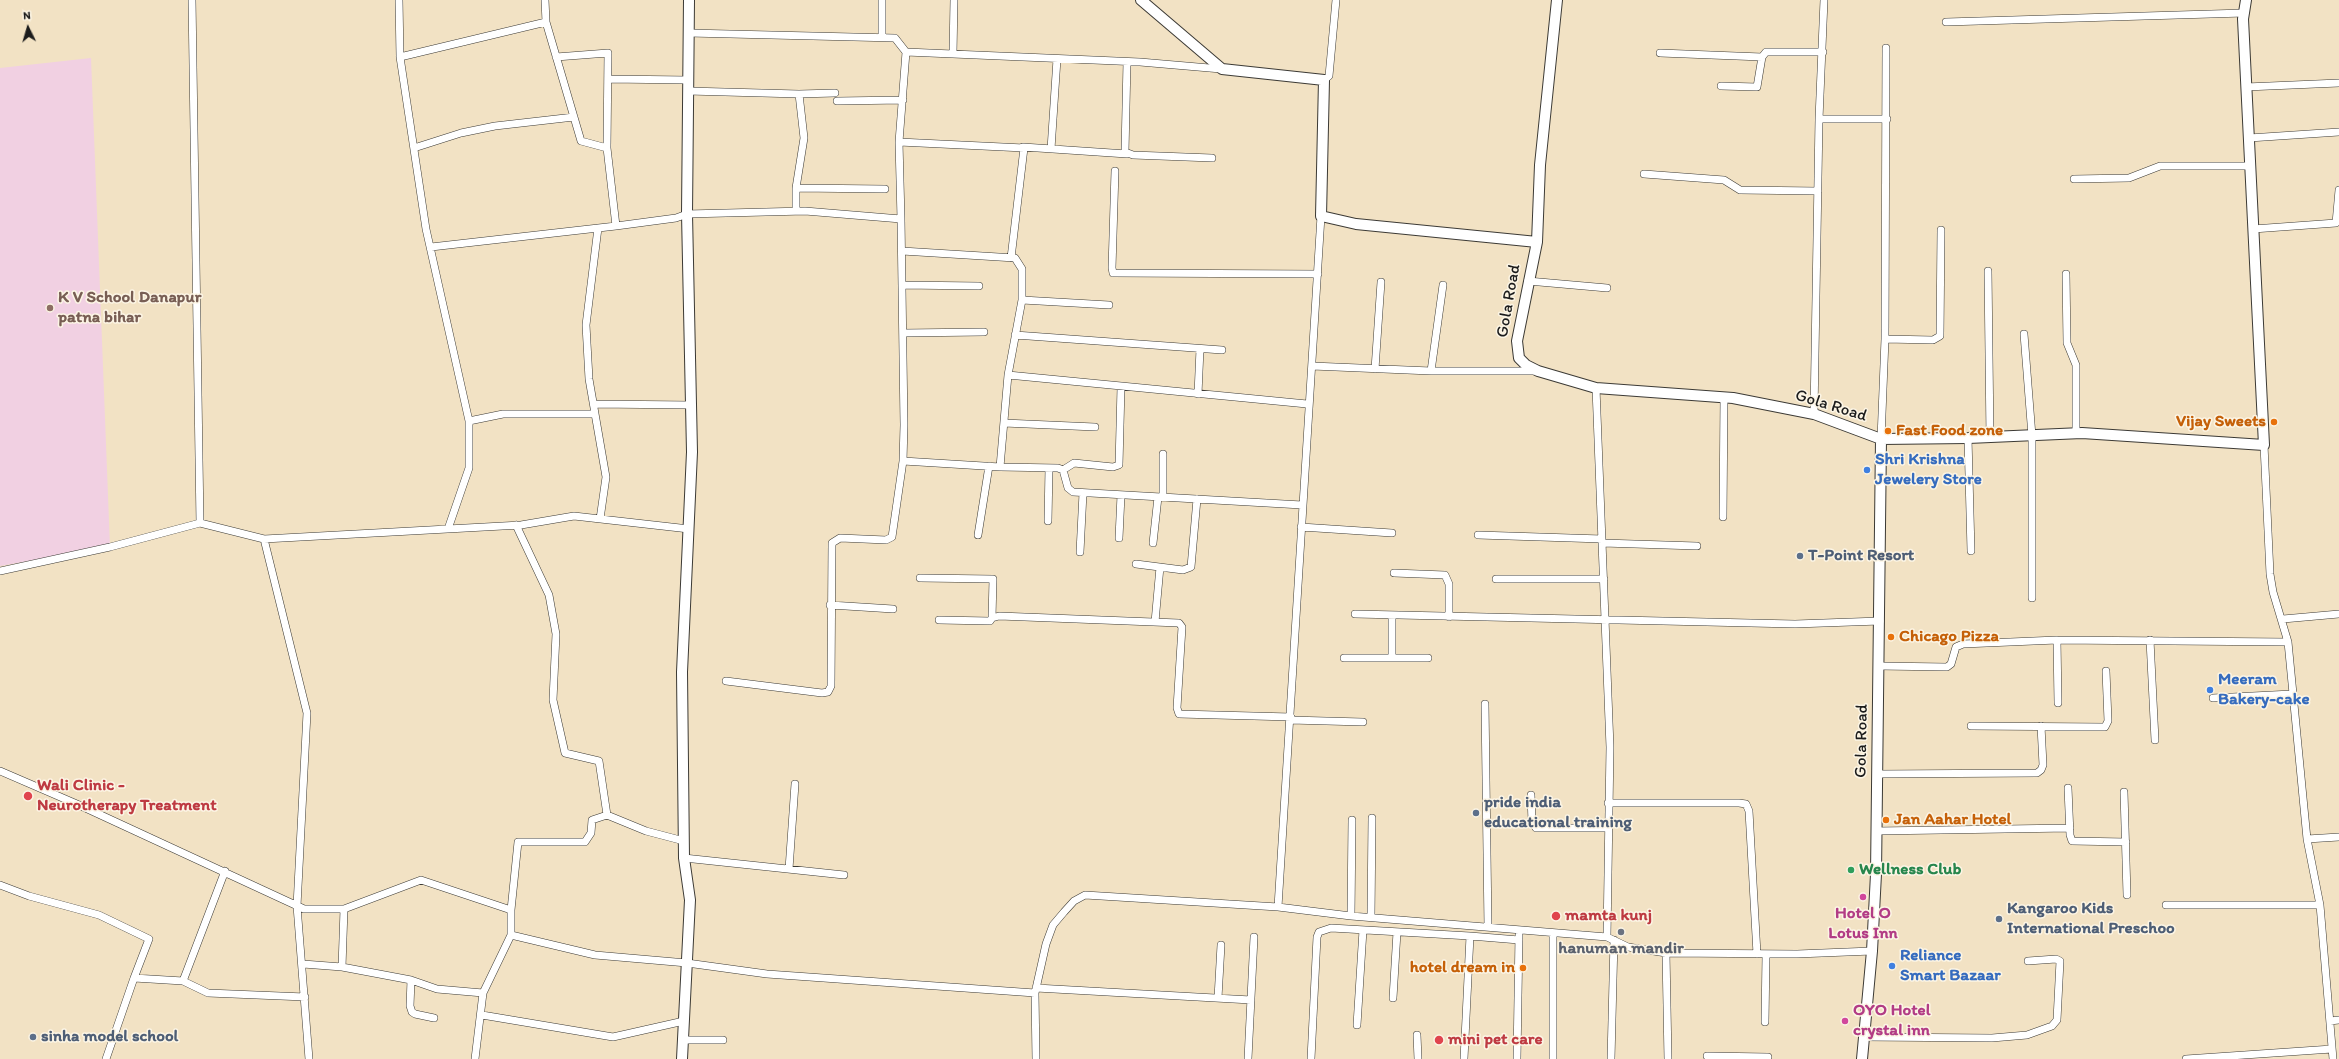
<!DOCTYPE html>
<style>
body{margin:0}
#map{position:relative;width:2339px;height:1059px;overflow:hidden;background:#f2e2c4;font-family:Itim,sans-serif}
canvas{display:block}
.north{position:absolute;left:8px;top:8px;width:40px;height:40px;-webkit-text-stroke:3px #fcf5e5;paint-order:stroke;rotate:355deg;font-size:11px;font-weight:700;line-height:16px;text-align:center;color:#1c1c1c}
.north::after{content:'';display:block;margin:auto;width:14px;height:18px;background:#1c1c1c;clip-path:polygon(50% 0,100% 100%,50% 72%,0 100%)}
</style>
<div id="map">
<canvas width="2339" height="1059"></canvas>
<div class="north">N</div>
</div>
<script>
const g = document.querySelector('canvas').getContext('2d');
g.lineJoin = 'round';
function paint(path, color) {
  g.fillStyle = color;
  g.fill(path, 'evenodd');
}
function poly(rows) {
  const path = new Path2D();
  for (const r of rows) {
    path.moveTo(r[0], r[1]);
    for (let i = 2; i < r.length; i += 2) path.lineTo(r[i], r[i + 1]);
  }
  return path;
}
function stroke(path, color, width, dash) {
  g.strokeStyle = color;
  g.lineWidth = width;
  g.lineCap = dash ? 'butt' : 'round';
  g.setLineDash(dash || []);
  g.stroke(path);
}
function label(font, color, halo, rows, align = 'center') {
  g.font = font + ' Itim,sans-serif';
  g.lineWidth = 3;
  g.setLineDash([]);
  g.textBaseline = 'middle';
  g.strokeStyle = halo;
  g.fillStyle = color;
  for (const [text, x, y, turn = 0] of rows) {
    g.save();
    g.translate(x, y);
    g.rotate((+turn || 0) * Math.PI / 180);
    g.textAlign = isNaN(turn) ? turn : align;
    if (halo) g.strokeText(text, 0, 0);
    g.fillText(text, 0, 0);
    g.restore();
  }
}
const built = poly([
 [91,58,110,547,0,566,0,68]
]);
const street = poly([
 [192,0,200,523],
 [399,0,400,57,426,229,469,421,469,468,448,529],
 [882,0,882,37],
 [546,22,581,141,607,148,616,226],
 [1946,22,2244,13],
 [689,33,895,38,906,52],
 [1660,53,1762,57],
 [953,54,954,0],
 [400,57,546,22,545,0],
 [556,57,608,53,607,148],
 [1127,62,1125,152,1133,155,1212,158],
 [608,79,688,80],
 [1324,80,1329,76,1336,0],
 [1721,86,1757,87,1762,57,1766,52,1823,52],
 [2246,87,2339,83],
 [688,91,799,94,835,93],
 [837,101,903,100],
 [1819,119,1887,119],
 [2249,138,2339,132],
 [899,142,1024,148,1011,258],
 [1023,147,1127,154],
 [414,148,461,133,495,126,574,117],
 [1051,149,1057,59],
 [1115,171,1112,268,1113,273,1318,274],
 [1644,174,1724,180,1740,190,1818,191],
 [2074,179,2129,178,2160,166,2250,166],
 [796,188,885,189],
 [796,211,796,188,804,138,799,94],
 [598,228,586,325,589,379,606,477,600,519],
 [2253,229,2336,223,2339,190],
 [431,247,616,226,676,218,687,214,805,211,901,219,899,142,906,52,1140,62,1221,69],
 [902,251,1015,258,1022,269,1022,300,1008,375,1000,467],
 [1988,271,1990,438],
 [2066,274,2067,343,2076,365,2076,434],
 [1528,281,1607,288],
 [902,285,979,286],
 [1022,300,1109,305],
 [903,333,984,332],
 [2024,334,2032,436,2032,598],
 [1015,335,1222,350],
 [1885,339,1933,340,1940,336,1941,230],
 [1312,366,1431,371,1536,371],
 [1375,369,1381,282],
 [1431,371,1443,285],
 [1008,375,1307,404],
 [1596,388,1610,747,1607,937],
 [1198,394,1200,349],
 [594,404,691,405],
 [1814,414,1819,119,1824,0],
 [469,421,503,414,595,414],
 [1004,423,1095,427],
 [1968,438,1971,551],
 [1881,439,1885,339,1886,48],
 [2264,445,2270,574,2273,592,2288,642,2307,839,2320,905,2333,1059],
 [903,461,1000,467,1058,468,1063,470,1068,488,1073,492,1302,505],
 [1063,470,1074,463,1113,467,1119,465,1121,387],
 [1163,497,1163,454],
 [1723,517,1724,397],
 [1048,521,1049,468],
 [516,525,549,595,556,634,553,700,565,753,599,761,607,815,646,831,684,841],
 [1301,527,1392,533],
 [978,535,989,466],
 [1478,535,1602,539],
 [1119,538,1121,495],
 [264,539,307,713,297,906,309,1059],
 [1153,543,1158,497],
 [1603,543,1697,546],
 [1080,552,1083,493],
 [1136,564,1183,570,1191,567,1197,499],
 [0,571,110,547,200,523,264,539,521,525,574,516,689,529],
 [1394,573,1445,575,1449,584,1449,617],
 [920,578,993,579,992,618],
 [1496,579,1604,579],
 [830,605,893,609],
 [1355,614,1795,624,1880,621],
 [1392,615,1392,658],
 [2283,619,2339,614],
 [939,620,990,621,992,618,999,616,1179,623,1182,627,1177,708,1179,714,1291,717],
 [1155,622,1160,567],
 [2057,640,2058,703],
 [2150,640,2155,740],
 [1344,658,1428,658],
 [1879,666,1947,667,1951,664,1956,647,1963,644,2057,640,2288,642],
 [726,681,822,693,828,692,831,686,832,543,840,538,886,540,892,537,903,461,904,425,901,219],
 [2213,698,2292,694],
 [1485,704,1488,927],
 [1290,720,1363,722],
 [1971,726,2105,727,2108,721,2106,671],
 [0,771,79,805,304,909,344,909,421,880,511,910,511,935,483,993],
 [1878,774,2037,773,2041,770,2043,765,2041,726],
 [2068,788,2070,835,2072,841,2126,842],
 [2124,792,2127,895],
 [1531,795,1532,822,1536,828,1608,828],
 [1608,803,1739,803,1746,804,1749,811,1757,954],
 [1877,831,2070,828],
 [2307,839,2339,837],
 [684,858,844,875],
 [789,869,795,784],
 [0,885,29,896,99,915,149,939,134,978],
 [2166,905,2320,905],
 [1278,907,1321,216],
 [344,909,342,967,411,980,437,989,483,993,475,1059],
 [511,910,518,842,585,842,591,833,592,820,607,815],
 [1351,916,1352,820],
 [1371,917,1372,818],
 [511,935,595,955,687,963,767,974,1035,993],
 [1666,953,1668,1059],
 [303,964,342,967],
 [411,980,410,1006,412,1012,415,1014,434,1018],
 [183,981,208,993,305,997],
 [1036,988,1251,1000],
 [1218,998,1221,945],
 [1393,998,1397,932],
 [482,1015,613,1037,684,1021],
 [2330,1021,2339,1020],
 [1765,1022,1766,955],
 [1357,1025,1363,930],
 [1417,1035,1418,1059],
 [1864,1037,1992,1038,2027,1035,2052,1026,2057,1020,2060,961,2056,959,2028,961],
 [683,1040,723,1040],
 [1707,1056,1768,1057],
 [106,1059,134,978,183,981,225,871],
 [1036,1059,1035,993,1046,944,1053,925,1064,912,1074,901,1085,895,1278,907,1351,916,1607,937,1628,947,1666,953,1797,954,1872,951],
 [1248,1059,1254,937],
 [1311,1059,1317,937,1319,932,1331,928,1470,936],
 [1464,1059,1470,936,1519,940],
 [1517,1059,1519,935],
 [1553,1059,1553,934],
 [1611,1059,1614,940],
 [2186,1059,2332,1049]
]);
const secondary = poly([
 [1141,0,1222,69,1324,80,1321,216,1356,224,1537,242],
 [1557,0,1540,165,1537,242,1517,341,1519,358,1526,365,1538,371,1596,388,1733,398,1814,414,1881,439,1876,874,1872,951,1862,1059],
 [1881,439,1968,438,2082,433,2264,445,2243,19,2246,0],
 [682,1059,690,900,684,858,682,672,692,452,687,214,689,0]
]);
const markers = [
 [50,308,4,"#8d6e63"],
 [2274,422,4,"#e8710a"],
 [1888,431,4,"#e8710a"],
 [1867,470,4,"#3f7fe0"],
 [1800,556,4,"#5c6f8a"],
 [1891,637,4,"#e8710a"],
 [2210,690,4,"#3f7fe0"],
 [28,796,5,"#e0444e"],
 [1476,813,4,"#5c6f8a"],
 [1886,820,4,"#e8710a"],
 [1851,870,4,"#2e9e5b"],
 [1863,897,4,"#d1479c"],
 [1556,916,5,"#e0444e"],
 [1999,919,4,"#5c6f8a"],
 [1621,932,4,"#6b7280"],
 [1892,966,4,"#3f7fe0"],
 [1523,968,4,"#e8710a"],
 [1845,1021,4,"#d1479c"],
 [33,1037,4,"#5c6f8a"],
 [1439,1040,5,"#e0444e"]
];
const educationNames = [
 ["K V School Danapur",58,298],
 ["patna bihar",58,318]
];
const streetNames = [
 ["Gola Road",1509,301,-80],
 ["Gola Road",1831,406,17],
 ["Gola Road",1862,741,-89]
];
const foodNames = [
 ["Vijay Sweets",2266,422,"right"],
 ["Fast Food zone",1896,431],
 ["Chicago Pizza",1899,637],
 ["Jan Aahar Hotel",1894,820],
 ["hotel dream in",1515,968,"right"]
];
const shopNames = [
 ["Shri Krishna",1875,460],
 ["Jewelery Store",1875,480],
 ["Meeram",2218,680],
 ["Bakery-cake",2218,700],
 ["Reliance",1900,956],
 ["Smart Bazaar",1900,976]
];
const serviceNames = [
 ["T-Point Resort",1808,556],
 ["pride india",1484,803],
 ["educational training",1484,823],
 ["Kangaroo Kids",2007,909],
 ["International Preschoo",2007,929],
 ["sinha model school",41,1037]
];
const healthNames = [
 ["Wali Clinic -",37,786],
 ["Neurotherapy Treatment",37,806],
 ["mamta kunj",1565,916],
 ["mini pet care",1448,1040]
];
const leisureNames = [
 ["Wellness Club",1859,870]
];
const hotelNames = [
 ["Hotel O",1863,914],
 ["Lotus Inn",1863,934],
 ["OYO Hotel",1853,1011,"left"],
 ["crystal inn",1853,1031,"left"]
];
const worshipNames = [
 ["hanuman mandir",1621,949]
];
paint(built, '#f1d0e2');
stroke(street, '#3c3a35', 8);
stroke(secondary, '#3c3a35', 12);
stroke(street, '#fff', 7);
stroke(secondary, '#fff', 10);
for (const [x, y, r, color] of markers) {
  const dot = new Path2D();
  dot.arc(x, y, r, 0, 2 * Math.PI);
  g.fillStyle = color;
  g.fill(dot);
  stroke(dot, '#fcf5e5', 1.5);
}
label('bold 17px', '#785e54', '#fcf5e5', educationNames, 'left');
label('17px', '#1c1c1c', '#fcf5e5', streetNames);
label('bold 17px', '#c56008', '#fcf5e5', foodNames, 'left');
label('bold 17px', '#366cbe', '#fcf5e5', shopNames, 'left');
label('bold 17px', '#4e5e75', '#fcf5e5', serviceNames, 'left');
label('bold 17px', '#be3a42', '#fcf5e5', healthNames, 'left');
label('bold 17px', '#27864d', '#fcf5e5', leisureNames, 'left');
label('bold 17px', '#b23c85', '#fcf5e5', hotelNames);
label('bold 17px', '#5b616d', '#fcf5e5', worshipNames);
</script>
